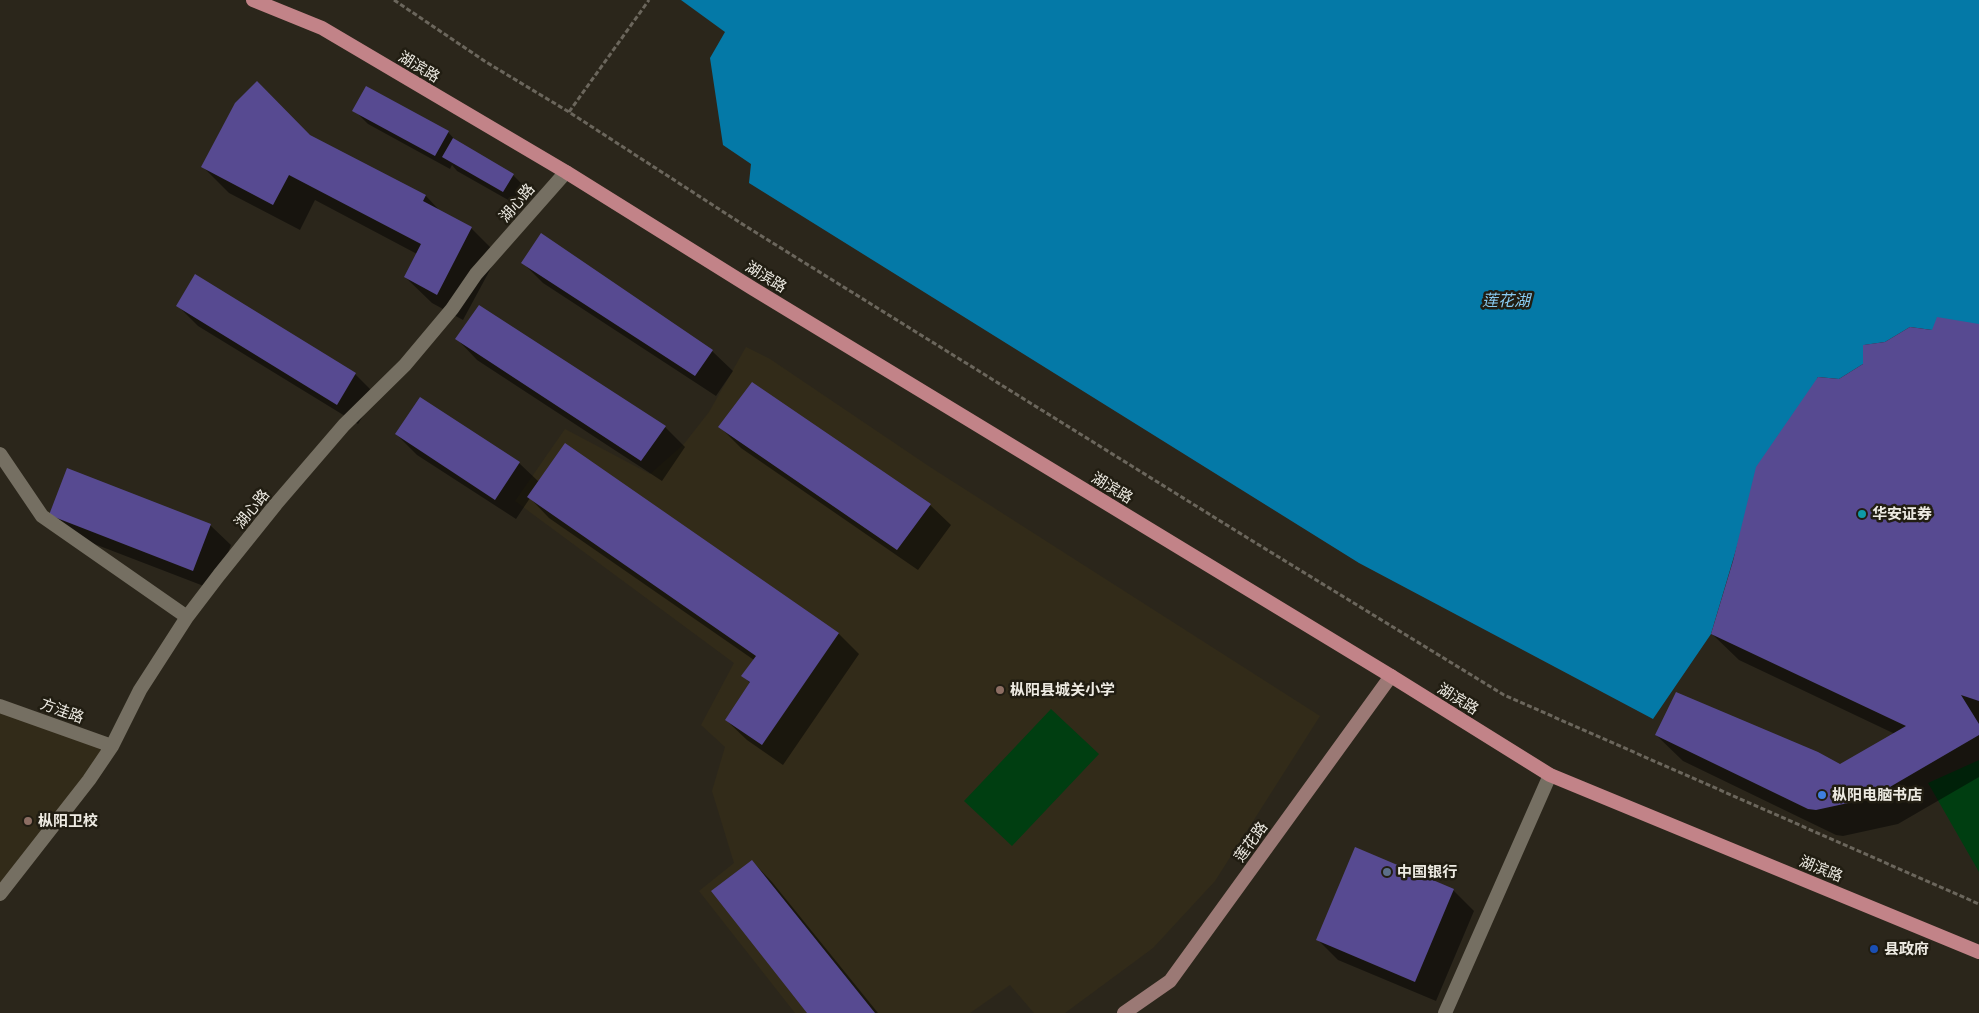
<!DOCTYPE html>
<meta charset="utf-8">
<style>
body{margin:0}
canvas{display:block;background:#2b261b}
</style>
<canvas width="1979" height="1013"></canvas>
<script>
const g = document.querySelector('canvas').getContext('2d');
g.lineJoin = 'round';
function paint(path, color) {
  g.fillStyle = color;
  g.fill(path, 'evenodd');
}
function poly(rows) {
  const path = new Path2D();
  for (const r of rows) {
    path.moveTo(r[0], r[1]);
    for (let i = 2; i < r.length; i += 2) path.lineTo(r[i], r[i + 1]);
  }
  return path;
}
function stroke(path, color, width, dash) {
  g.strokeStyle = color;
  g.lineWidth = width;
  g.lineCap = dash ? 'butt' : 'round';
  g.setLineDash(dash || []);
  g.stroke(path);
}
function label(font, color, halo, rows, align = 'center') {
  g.font = font + ' Lato,"Noto Sans SC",sans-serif';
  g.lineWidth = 5;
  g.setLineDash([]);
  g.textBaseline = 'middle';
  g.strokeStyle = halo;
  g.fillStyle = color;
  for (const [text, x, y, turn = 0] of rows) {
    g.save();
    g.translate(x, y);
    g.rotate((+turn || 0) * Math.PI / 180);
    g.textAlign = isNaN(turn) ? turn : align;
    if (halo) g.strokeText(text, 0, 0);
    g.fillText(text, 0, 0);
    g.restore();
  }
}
const built = poly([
 [746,347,770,359,930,467,1320,716,1215,881,1153,948,1065,1013,1034,1013,1010,985,970,1013,795,1013,699,891,734,863,712,791,725,747,701,725,734,663,515,501,565,429,650,474,684,444,709,412],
 [0,706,112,746,0,895]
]);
const green = poly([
 [1051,709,1099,754,1012,846,964,801],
 [1979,760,1979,872,1928,783]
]);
const water = poly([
 [681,0,1979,0,1979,324,1932,330,1910,327,1885,342,1864,345,1863,364,1839,379,1818,377,1741,533,1711,634,1653,719,1359,563,749,183,751,164,723,145,710,58,725,32]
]);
const shadow = poly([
 [354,110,448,132,457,142,513,175,527,189,517,205,457,171,452,165,450,169,368,124],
 [311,137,426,196,442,213,471,228,498,255,463,320,432,303,405,277,417,254,315,200,300,230,229,193,203,167],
 [522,262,712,351,733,371,716,396,543,283],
 [177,305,355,374,376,395,358,424,198,326],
 [1979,325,1979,777,1898,824,1843,836,1836,835,1683,761,1656,735,1840,765,1895,734,1739,660,1712,634,1839,380,1864,364,1885,343,1933,332],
 [457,339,665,427,685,447,662,481,477,360],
 [420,398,519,463,539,482,565,445,839,634,859,654,783,765,747,740,726,720,751,684,743,676,754,660,549,518,530,498,516,519,417,455,396,434],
 [720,427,930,505,951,525,918,570,741,448],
 [51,515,210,525,231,545,214,590,71,535],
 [752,861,772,882,878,1013,809,1013],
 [1453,890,1474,911,1436,1001,1338,960,1317,939]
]);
const building = poly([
 [257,81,310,135,426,195,423,201,472,227,437,295,404,277,421,244,289,175,273,205,201,167,235,103],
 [366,86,449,131,435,156,352,111],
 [453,138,514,174,503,192,442,157],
 [541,233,713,350,695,376,521,263],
 [195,274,356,373,337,405,176,306],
 [479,305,666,426,641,461,455,339],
 [1937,317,1979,324,1979,701,1961,695,1979,724,1979,735,1871,798,1816,810,1808,809,1655,735,1676,692,1818,752,1840,764,1906,726,1711,634,1733,561,1756,467,1818,377,1839,379,1863,364,1863,345,1885,342,1910,327,1932,330],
 [752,382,931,504,897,550,718,427],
 [420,397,520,462,495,500,395,434],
 [565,443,839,633,762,745,725,720,750,682,741,676,756,656,527,497],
 [67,468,211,524,193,571,49,515],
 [1355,847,1454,889,1415,982,1316,940],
 [752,860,875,1013,807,1013,711,891]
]);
const path = poly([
 [394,0,486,62,569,112,739,222,1246,537,1504,695,1979,904],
 [569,112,649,0]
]);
const service = poly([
 [0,454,42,516,187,617],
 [0,706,112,746],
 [0,894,89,780,112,746,140,690,187,617,219,575,276,504,344,425,405,365,452,309,476,274,566,172],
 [1445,1013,1550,775]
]);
const secondary = poly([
 [1124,1013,1170,981,1391,676]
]);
const primary = poly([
 [253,0,322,28,566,172,752,288,1391,676,1550,775,1979,952]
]);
const markers = [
 [1862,514,5,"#0f9aa8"],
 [1000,690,5,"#8d6e63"],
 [1822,795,5,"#3f7fe0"],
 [28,821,5,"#8d6e63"],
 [1387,872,5,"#5c6f8a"],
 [1874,949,5,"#1a4fb4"]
];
const streetNames = [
 ["湖滨路",419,67,31],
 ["湖心路",517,203,-49],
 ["湖滨路",766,277,32],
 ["湖滨路",1112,488,31],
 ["湖心路",252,509,-51],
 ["湖滨路",1458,699,32],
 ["方洼路",62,711,20],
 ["莲花路",1251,842,-54],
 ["湖滨路",1821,869,22]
];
const poiNames = [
 ["华安证券",1872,514],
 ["枞阳县城关小学",1010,690],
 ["枞阳电脑书店",1832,795],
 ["枞阳卫校",38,821],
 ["中国银行",1397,872],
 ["县政府",1884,949]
];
const waterNames = [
 ["莲花湖",1506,301]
];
paint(built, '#322b19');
paint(green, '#003e11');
paint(water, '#0479a7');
paint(shadow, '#0007');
paint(building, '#574a91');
stroke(path, '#6b665c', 3, [5, 2.5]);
stroke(service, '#756f62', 14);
stroke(secondary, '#9b7975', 14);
stroke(primary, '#c28388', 14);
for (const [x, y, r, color] of markers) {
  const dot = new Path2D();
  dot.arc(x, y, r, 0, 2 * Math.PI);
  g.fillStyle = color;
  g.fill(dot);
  stroke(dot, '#211d12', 2);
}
label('15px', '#edeae2', '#211d12', streetNames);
label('bold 15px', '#edeae2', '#211d12', poiNames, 'left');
label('italic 16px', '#89cbf1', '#211d12', waterNames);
</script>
